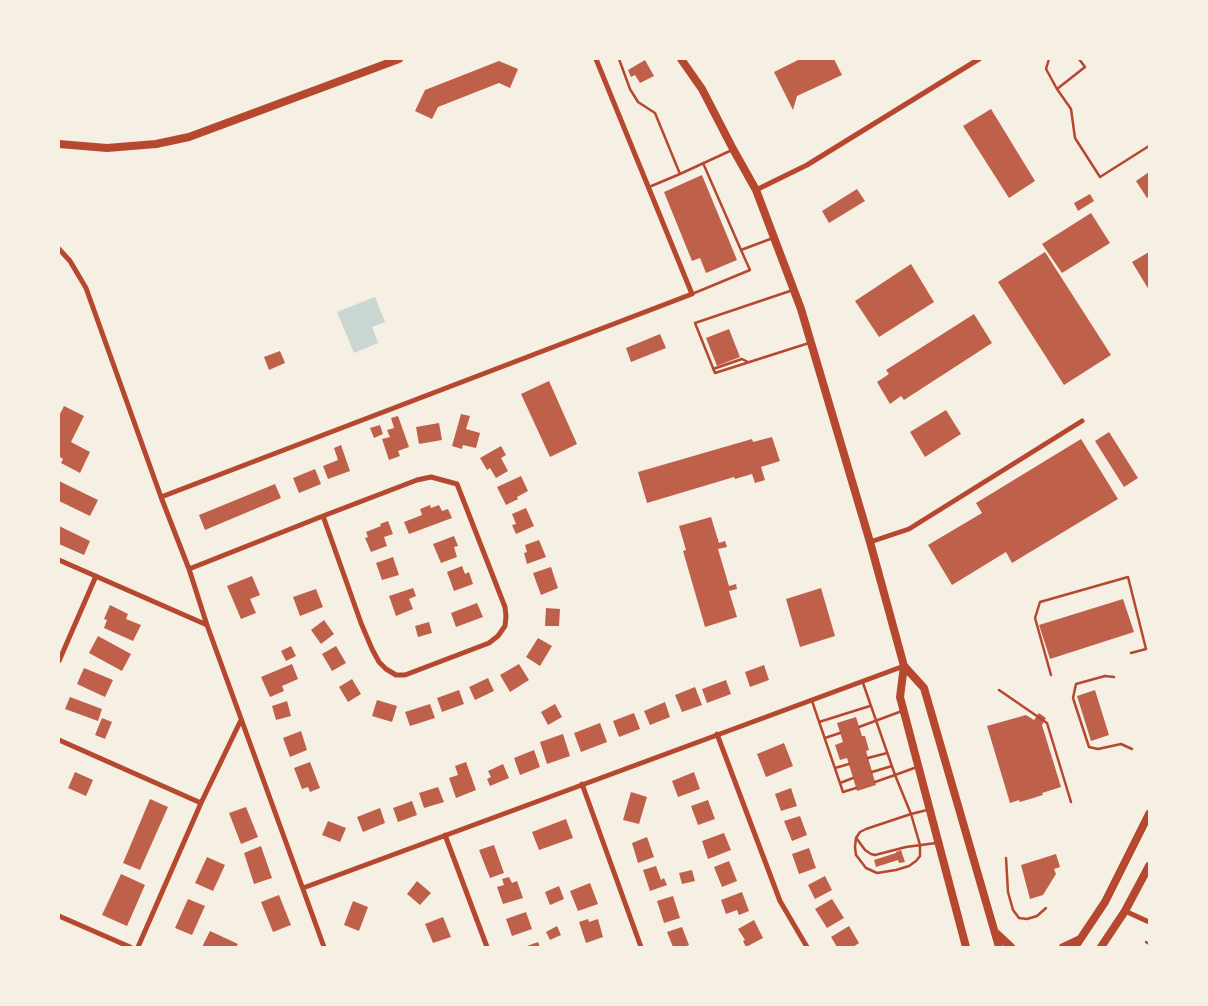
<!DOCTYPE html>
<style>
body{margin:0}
#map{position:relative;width:1208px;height:1006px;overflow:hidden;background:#f6efe4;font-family:"Exo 2",sans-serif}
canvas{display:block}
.frame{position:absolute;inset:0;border:60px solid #f6efe4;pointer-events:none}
</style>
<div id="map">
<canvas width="1208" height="1006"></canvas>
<div class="frame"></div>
</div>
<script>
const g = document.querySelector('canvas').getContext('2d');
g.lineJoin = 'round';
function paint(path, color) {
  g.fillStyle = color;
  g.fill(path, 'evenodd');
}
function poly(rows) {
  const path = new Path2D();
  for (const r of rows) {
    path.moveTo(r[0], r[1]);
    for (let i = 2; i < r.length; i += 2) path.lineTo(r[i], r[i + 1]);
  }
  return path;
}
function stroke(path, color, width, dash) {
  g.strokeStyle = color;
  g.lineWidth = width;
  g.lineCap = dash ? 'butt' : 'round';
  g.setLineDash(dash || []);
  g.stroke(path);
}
const water = poly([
 [375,297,385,322,372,327,378,343,354,353,337,312]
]);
const building = poly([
 [800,59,834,59,842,75,797,96,793,110,774,72],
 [645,60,654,76,640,83,635,75,631,77,628,70],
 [499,61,518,69,510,88,499,83,438,107,432,119,415,111,425,90],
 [991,109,1035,181,1009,198,963,126],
 [1149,172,1149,196,1147,198,1136,181],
 [702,175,737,260,706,273,700,258,692,261,664,192],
 [857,189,865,201,829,223,822,211],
 [1090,194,1094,201,1078,211,1074,203],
 [1091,213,1110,243,1062,273,1042,244],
 [1045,252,1111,355,1064,385,998,282],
 [1149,252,1149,290,1132,262],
 [911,264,934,302,879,337,855,301],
 [974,314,992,343,904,400,901,396,890,404,877,382,889,374,886,370],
 [729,329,740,357,717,366,706,338],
 [660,334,666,348,631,362,626,348],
 [280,351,285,363,269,370,264,357],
 [549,381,577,444,550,457,521,394],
 [64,406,84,416,71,442,90,452,80,473,61,463,63,459,59,456,59,416],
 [946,410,961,434,925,457,910,432],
 [461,414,470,416,466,429,480,433,476,448,463,445,462,449,452,446],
 [398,416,409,447,398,451,400,456,389,460,382,439,390,437,387,430,394,428,391,418],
 [439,423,442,440,419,444,416,427],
 [380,425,383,434,374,438,370,428],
 [1109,432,1138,478,1124,487,1095,441],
 [772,437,780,461,761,467,765,480,755,483,752,474,735,479,734,477,647,503,638,472,752,439,753,442],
 [1081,439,1118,499,1012,563,1006,552,952,585,928,545,982,513,976,503],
 [341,445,350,471,328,479,323,466,338,460,334,448],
 [501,446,506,455,501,458,508,471,496,478,490,468,487,470,480,458],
 [315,469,321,484,299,493,293,478],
 [521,476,528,491,517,497,518,499,506,505,497,487],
 [59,481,98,500,90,516,59,501],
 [275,484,281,498,205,530,199,515],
 [430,505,431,508,439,505,442,511,448,509,452,518,409,534,404,522,422,515,420,509],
 [526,508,534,526,516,534,512,525,516,524,512,514],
 [711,517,719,543,725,541,727,547,718,549,729,586,736,584,737,589,729,591,737,617,705,627,683,551,686,550,679,526],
 [388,521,393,534,384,537,387,546,371,552,365,538,368,537,366,532,381,526,380,524],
 [59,526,90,541,84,555,59,544],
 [454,536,458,546,454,547,457,557,441,563,433,544],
 [539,540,546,557,527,564,524,553,527,552,525,545],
 [393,557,399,575,382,580,376,563],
 [462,566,465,574,469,572,473,584,454,591,447,572],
 [551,567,558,588,541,595,533,573],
 [252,576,260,595,250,599,256,613,241,619,227,586],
 [413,588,416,596,409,599,413,609,396,616,389,596],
 [821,588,835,636,800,647,786,599],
 [316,589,323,607,300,616,293,597],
 [1123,599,1134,632,1050,659,1039,625],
 [477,603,483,617,456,627,451,613],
 [110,605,128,614,126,619,141,625,133,641,104,628,107,620,104,619],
 [546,608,560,609,559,626,545,626],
 [324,620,334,634,321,644,311,630],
 [429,622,432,633,418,637,415,626],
 [98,636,131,654,122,671,89,653],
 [538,638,552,646,540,666,526,657],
 [291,646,296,656,286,661,281,651],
 [336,646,346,663,332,671,322,654],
 [292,664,298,679,282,686,284,691,270,697,261,677],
 [519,664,529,680,510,692,500,675],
 [764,665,769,680,750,687,745,672],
 [84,668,113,680,105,697,77,684],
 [488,678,494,691,475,700,469,687],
 [352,679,361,694,348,702,339,687],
 [726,680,731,694,707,703,702,689],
 [695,687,702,705,682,712,675,695],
 [459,690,464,704,442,712,437,698],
 [1095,690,1109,735,1091,741,1077,696],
 [70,697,102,709,98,721,65,709],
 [377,700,397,706,392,722,372,716],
 [287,701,291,716,276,720,272,706],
 [665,702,670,717,650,725,644,711],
 [430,704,435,718,410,726,405,712],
 [555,704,562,717,548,725,541,712],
 [634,713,640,729,619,737,613,721],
 [1039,713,1046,718,1042,725,1061,787,1042,793,1043,795,1020,802,1019,800,1010,803,987,726,1026,715,1034,720],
 [856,717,862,736,865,736,869,750,866,751,876,785,857,791,847,758,840,760,835,745,843,742,837,723],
 [102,718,112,722,105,739,95,735],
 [600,723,607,742,581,752,574,733],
 [301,731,307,750,290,757,283,738],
 [563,734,570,756,547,764,540,742],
 [784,743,793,766,766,777,757,754],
 [534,750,540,767,520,775,514,758],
 [310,762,320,788,310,792,308,787,302,789,294,768],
 [466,762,476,790,456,798,449,778,458,775,455,766],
 [503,764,509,778,490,786,487,779,491,777,488,771],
 [75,772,93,780,86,796,68,788],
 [694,772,700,789,678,797,672,781],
 [438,787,444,802,424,808,419,793],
 [791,788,797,806,781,811,775,794],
 [631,792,647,797,639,824,623,820],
 [150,799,168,807,140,870,123,863],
 [708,800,715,819,698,825,691,806],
 [412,801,417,815,398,822,393,808],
 [246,807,258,837,241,844,229,813],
 [380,808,385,823,363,832,357,817],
 [800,816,807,835,792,841,784,821],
 [566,819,573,838,539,850,532,832],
 [328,821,346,828,340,842,322,835],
 [724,833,731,850,708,859,702,841],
 [647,837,654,857,638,863,632,843],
 [494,845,504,873,490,878,479,850],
 [261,846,272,878,254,884,244,853],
 [809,848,816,868,799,874,792,854],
 [901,850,905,862,899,863,898,860,876,867,874,860,896,853,896,852],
 [1056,854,1060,867,1054,869,1056,874,1043,895,1030,899,1021,865],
 [207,857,225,865,213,891,195,883],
 [729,861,737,881,722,887,714,867],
 [656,866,661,880,664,878,667,885,650,891,643,870],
 [692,870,695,881,682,884,679,873],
 [121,874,145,885,127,926,102,915],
 [825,876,832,890,815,899,808,885],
 [509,877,512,883,517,881,523,898,503,904,497,887,504,885,502,879],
 [417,881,431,893,420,905,407,894],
 [590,883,598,904,578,911,570,891],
 [559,886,564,899,550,905,545,892],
 [742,892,749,911,739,915,737,910,726,914,721,900],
 [279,895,291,925,273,932,261,902],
 [673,896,680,918,664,923,657,901],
 [188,899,205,906,192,935,175,928],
 [832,899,844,918,827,928,815,909],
 [353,901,368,907,359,931,344,925],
 [526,912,532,929,512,936,506,919],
 [443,917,451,937,433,943,425,924],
 [588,919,589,922,598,919,603,937,586,943,579,922],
 [754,920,763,938,746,947,743,941,745,940,738,929],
 [557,926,561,935,550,940,546,932],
 [849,926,859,943,853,947,837,947,831,937],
 [682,927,689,945,684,947,673,947,667,932],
 [210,931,238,944,236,947,202,947],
 [538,942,540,947,524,947]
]);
const service = poly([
 [619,59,630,89,638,102,655,113,680,174,732,150],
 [1049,59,1046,69,1057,89,1071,109,1075,138,1100,177,1149,146],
 [1057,89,1085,67,1079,59],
 [703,163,741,250],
 [649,187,680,174],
 [793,290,695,323,715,373,809,343],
 [692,294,750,270,741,250,773,238],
 [713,369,742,359,748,362],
 [1051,675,1035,618,1040,602,1128,577,1146,649,1131,653],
 [1114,677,1105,676,1076,684,1073,698,1089,747,1098,749,1121,744,1132,749],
 [863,683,895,775,875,782],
 [999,690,1047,723,1071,802],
 [812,701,843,792,856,788],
 [819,722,870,706],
 [859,727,902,711],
 [825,738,840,733],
 [868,758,887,753],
 [917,767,895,775,911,814,927,810],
 [835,768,849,764],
 [872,772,892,766],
 [840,783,853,778],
 [911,814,920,845,920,856,916,861,909,866,896,870,877,873,866,868,856,855,855,847,856,838,860,832,866,829,911,814],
 [857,839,865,850,871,854,875,855,906,847,936,843],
 [1006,858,1008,892,1013,910,1019,918,1027,919,1037,916,1046,908],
 [1146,942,1149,944]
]);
const minor = poly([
 [756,190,807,165,979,59],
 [59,249,70,261,86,288,161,497,189,569,207,625,324,947],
 [161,497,692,294,596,59],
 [870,542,909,529,1082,421],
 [59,560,207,625],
 [189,569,323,516,417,480,431,477,457,484,505,607,506,616,505,626,498,636,489,643,405,675,396,675,386,669,379,662,372,649,361,623,323,516],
 [59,661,96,576],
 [717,734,780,901,807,947],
 [59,740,201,803],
 [582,784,641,947],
 [445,835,487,947],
 [303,888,904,666],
 [1125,911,1149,922],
 [59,916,130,947],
 [138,947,201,803,241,720]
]);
const secondary = poly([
 [59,144,107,148,156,144,189,137,399,59]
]);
const primary = poly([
 [681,59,702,89,733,149,756,190,801,309,870,542,904,666,900,697,966,947],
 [904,666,924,688,999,947],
 [996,933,1011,947],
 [1063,947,1080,939],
 [1075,947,1105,902,1149,814],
 [1101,947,1125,911,1149,866]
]);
paint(water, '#c9d6d2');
paint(building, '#bf614a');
stroke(service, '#b5482f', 2.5);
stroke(minor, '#b5482f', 5);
stroke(secondary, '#b5482f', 8);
stroke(primary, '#b5482f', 8);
</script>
